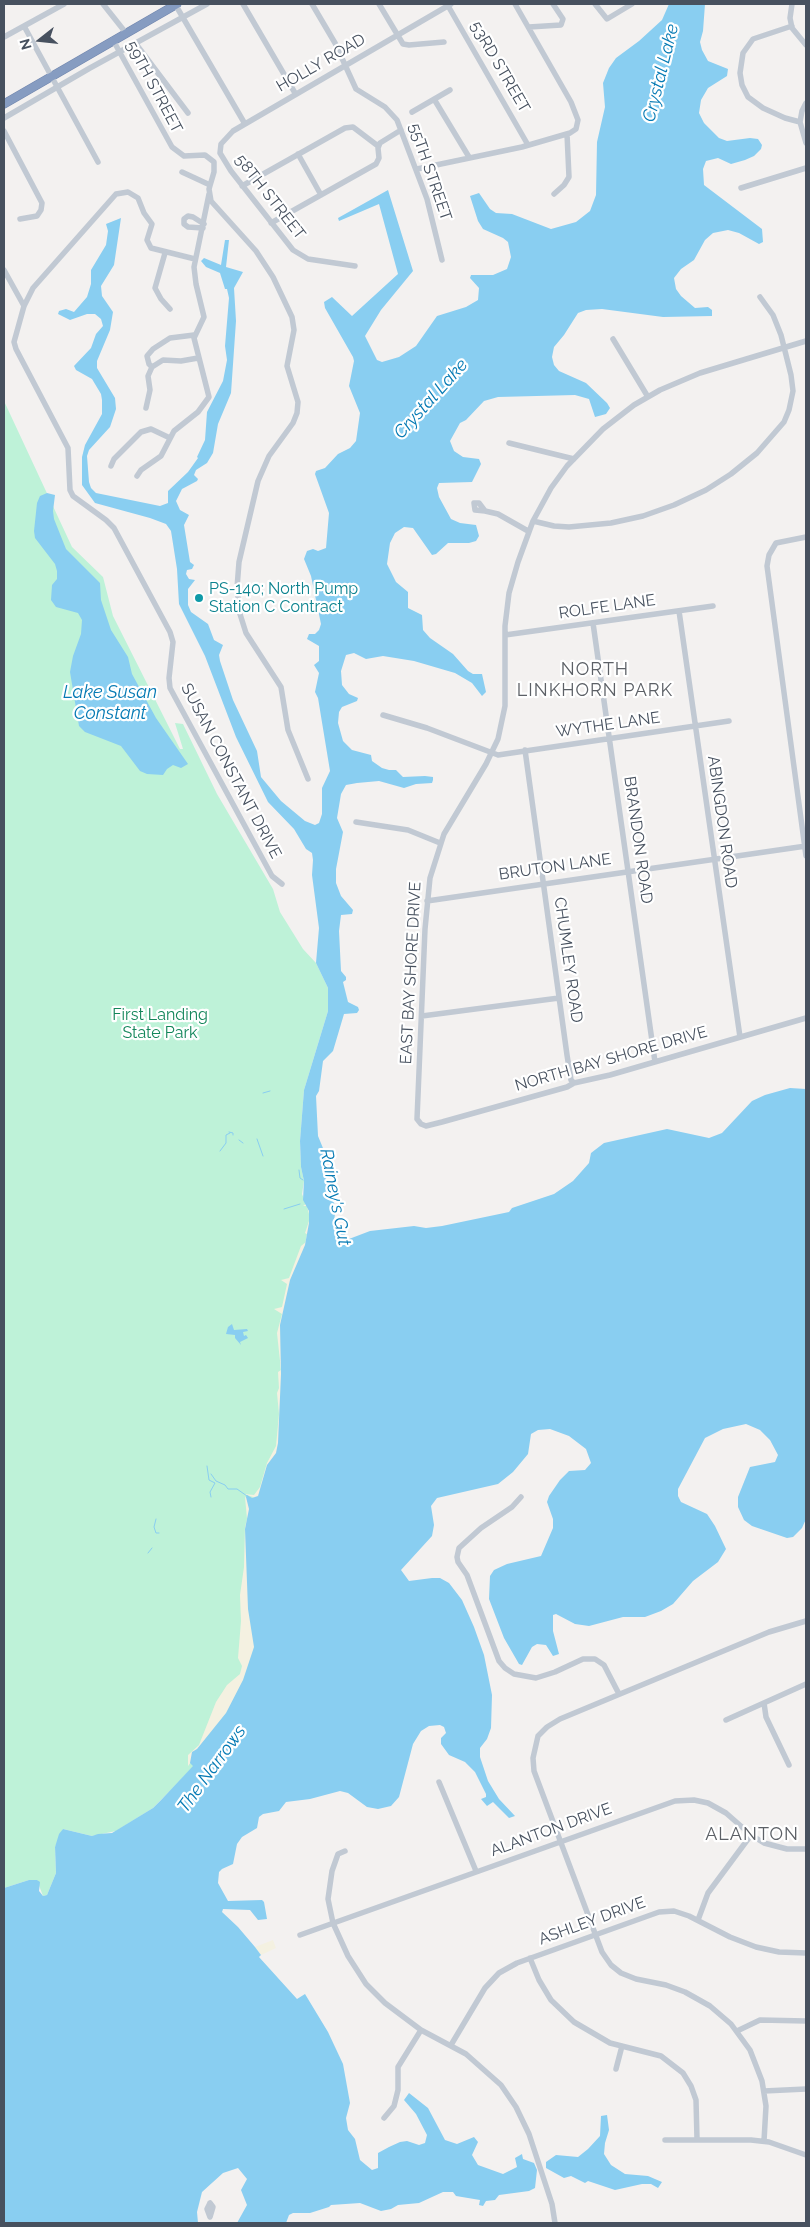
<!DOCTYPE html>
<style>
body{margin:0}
#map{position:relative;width:810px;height:2227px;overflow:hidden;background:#f3f1f0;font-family:Raleway,sans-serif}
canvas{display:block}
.frame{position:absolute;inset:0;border:5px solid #47515f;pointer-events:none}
.north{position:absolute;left:15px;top:15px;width:50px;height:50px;-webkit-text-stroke:4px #fff;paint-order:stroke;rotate:254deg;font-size:14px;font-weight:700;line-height:20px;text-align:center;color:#47515f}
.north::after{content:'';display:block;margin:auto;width:18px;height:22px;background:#47515f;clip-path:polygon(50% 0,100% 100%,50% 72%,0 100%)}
</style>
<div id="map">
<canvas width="810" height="2227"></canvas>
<div class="frame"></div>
<div class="north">N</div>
</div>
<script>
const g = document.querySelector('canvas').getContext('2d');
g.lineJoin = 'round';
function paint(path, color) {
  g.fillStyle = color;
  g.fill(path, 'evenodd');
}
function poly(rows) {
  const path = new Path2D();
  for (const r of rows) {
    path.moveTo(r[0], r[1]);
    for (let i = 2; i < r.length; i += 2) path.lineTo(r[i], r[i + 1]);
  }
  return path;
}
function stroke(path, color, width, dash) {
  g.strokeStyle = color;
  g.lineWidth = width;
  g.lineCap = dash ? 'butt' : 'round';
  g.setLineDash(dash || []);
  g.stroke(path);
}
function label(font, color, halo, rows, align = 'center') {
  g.font = font + ' Raleway,sans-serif';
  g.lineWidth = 4.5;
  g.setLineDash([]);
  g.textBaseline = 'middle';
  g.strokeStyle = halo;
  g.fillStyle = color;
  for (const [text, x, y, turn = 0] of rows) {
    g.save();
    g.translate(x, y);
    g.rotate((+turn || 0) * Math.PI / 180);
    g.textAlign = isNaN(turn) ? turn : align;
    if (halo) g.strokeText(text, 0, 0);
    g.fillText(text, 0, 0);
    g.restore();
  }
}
const green = poly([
 [4,401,72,547,103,577,113,616,180,749,183,749,175,723,183,724,217,794,273,889,280,912,303,949,316,963,328,988,328,1011,304,1090,300,1141,301,1167,304,1181,302,1194,309,1211,309,1223,305,1245,279,1337,281,1374,278,1443,258,1496,252,1498,249,1509,254,1647,194,1766,153,1808,116,1831,92,1836,63,1829,55,1847,56,1873,47,1895,43,1896,37,1880,29,1880,4,1888]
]);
const sand = poly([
 [310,1201,312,1206,283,1397,278,1449,263,1489,256,1498,244,1494,254,1495,260,1487,267,1463,276,1446,279,1414,277,1393,279,1388,278,1372,281,1370,277,1333,282,1314,274,1309,282,1307,287,1284,281,1280,289,1278,301,1246,306,1242,308,1235,305,1233,310,1218,307,1206,303,1206],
 [245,1497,249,1499,255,1515,253,1623,255,1655,232,1709,188,1766,188,1755,199,1745,216,1702,227,1685,240,1674,242,1666,238,1658,241,1621,240,1595,244,1567,245,1527,247,1519],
 [273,1940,276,1948,261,1955,255,1947]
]);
const water = poly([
 [669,4,705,4,703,31,700,42,702,50,708,61,728,69,727,76,708,88,701,100,699,113,704,123,719,138,727,141,750,138,758,139,762,145,761,149,754,156,745,160,731,164,718,158,706,161,703,169,704,185,762,229,763,242,759,244,739,233,728,230,713,233,705,240,694,260,681,269,674,278,676,289,681,296,695,308,708,307,712,310,712,316,663,317,602,309,586,310,578,313,564,335,554,347,552,357,554,365,559,371,586,383,607,403,610,408,606,414,595,417,589,399,575,395,498,397,484,401,466,420,460,423,450,441,454,451,463,457,479,459,481,464,472,482,439,483,437,488,439,497,451,519,460,523,476,525,479,536,476,541,469,543,448,543,436,554,432,555,413,528,404,527,395,533,390,543,387,564,396,582,408,592,408,608,422,615,423,630,430,638,453,654,468,671,473,674,482,674,486,692,482,696,472,683,455,673,414,661,383,656,366,659,354,653,346,655,341,671,342,685,349,694,358,698,357,701,342,707,339,712,338,723,343,741,352,750,371,755,372,761,382,768,389,770,396,770,403,777,425,776,433,777,433,780,432,783,416,784,404,788,379,781,357,783,346,785,341,794,337,818,343,832,336,869,336,883,341,896,353,910,352,914,341,915,339,931,341,971,346,977,346,980,343,982,348,1002,358,1007,359,1010,357,1013,344,1014,333,1051,323,1061,319,1091,316,1096,318,1136,325,1153,323,1165,330,1195,336,1207,334,1221,349,1239,370,1231,414,1226,426,1228,442,1226,509,1212,512,1208,554,1194,573,1181,589,1163,591,1153,604,1143,667,1129,709,1138,722,1133,752,1101,765,1095,790,1088,806,1089,806,1519,802,1528,793,1537,787,1538,752,1526,744,1520,738,1507,738,1497,750,1467,775,1462,778,1455,770,1440,760,1430,746,1424,723,1429,705,1438,678,1489,678,1496,681,1502,707,1514,715,1526,726,1549,718,1562,693,1581,673,1604,661,1611,645,1617,623,1617,589,1626,575,1624,556,1614,553,1615,553,1631,559,1654,553,1656,546,1645,537,1644,532,1647,522,1665,519,1664,504,1638,489,1599,490,1576,494,1570,507,1564,541,1556,553,1528,553,1519,547,1502,549,1496,560,1480,569,1471,585,1470,591,1463,586,1449,569,1436,550,1429,538,1430,531,1434,528,1454,513,1472,498,1484,437,1498,431,1506,434,1525,432,1536,401,1570,409,1581,432,1578,440,1578,449,1583,462,1600,474,1627,484,1655,492,1695,491,1728,487,1739,480,1748,480,1757,488,1781,499,1799,515,1816,509,1818,493,1802,487,1806,481,1799,486,1797,486,1794,475,1772,465,1762,449,1755,441,1744,441,1738,446,1733,444,1727,440,1725,429,1726,421,1731,413,1744,399,1797,391,1806,378,1809,367,1807,348,1793,340,1791,310,1799,286,1802,279,1811,263,1814,259,1817,257,1828,242,1837,237,1844,233,1864,222,1869,219,1872,218,1883,228,1901,262,1900,264,1902,267,1919,258,1920,250,1910,223,1909,222,1912,238,1927,255,1947,261,1955,259,1957,297,1999,305,1994,328,2032,343,2064,350,2103,346,2118,348,2130,355,2139,360,2160,372,2170,378,2168,378,2153,389,2147,400,2142,407,2141,419,2145,425,2143,427,2135,416,2114,404,2100,409,2093,428,2108,445,2140,457,2144,474,2137,478,2142,472,2155,478,2165,503,2174,517,2167,515,2158,522,2154,523,2159,534,2163,537,2170,535,2188,529,2191,499,2195,495,2200,486,2201,483,2206,479,2205,480,2200,456,2196,453,2192,443,2192,419,2203,398,2205,391,2209,381,2211,360,2203,331,2205,329,2207,310,2213,293,2213,289,2215,286,2223,237,2223,247,2205,241,2190,247,2179,238,2168,223,2173,202,2192,197,2212,198,2223,4,2223,4,1888,29,1880,37,1880,40,1882,39,1891,43,1896,47,1895,56,1873,55,1847,59,1834,63,1829,92,1836,98,1834,112,1833,153,1808,162,1799,193,1766,190,1763,192,1752,197,1749,226,1713,243,1680,254,1647,248,1609,245,1529,249,1509,246,1497,247,1495,252,1498,258,1496,267,1465,276,1453,278,1443,281,1374,280,1325,290,1280,305,1245,309,1223,309,1211,303,1200,304,1181,301,1167,300,1141,304,1090,328,1011,328,988,316,963,319,928,312,875,313,860,312,853,306,849,294,829,268,802,236,737,205,656,179,604,177,569,171,531,166,524,150,518,95,503,82,485,82,457,85,445,102,414,102,400,101,394,92,379,76,370,74,366,91,348,96,334,103,326,101,319,95,314,87,314,70,320,58,314,59,311,66,309,74,312,87,297,91,284,91,270,106,245,108,231,106,224,121,218,114,265,101,286,102,296,113,312,110,330,97,361,97,368,115,398,116,409,110,427,89,450,87,456,89,482,91,488,96,493,160,506,168,503,168,491,188,472,198,458,197,457,205,440,207,412,223,381,227,360,225,346,229,298,227,289,225,289,220,273,206,267,201,261,204,258,221,265,225,240,229,240,226,267,243,272,234,288,236,321,231,393,218,424,213,453,207,463,196,470,194,475,198,479,197,481,182,489,176,501,180,510,189,515,184,525,190,562,194,565,192,569,187,570,186,574,189,579,195,580,188,589,188,605,191,612,208,624,214,640,223,645,219,655,220,661,233,700,257,751,261,777,281,801,305,821,315,825,319,823,322,814,322,788,330,771,318,698,315,692,319,673,314,665,319,661,319,646,307,639,309,634,315,634,319,630,321,624,311,576,304,559,307,551,313,549,318,551,326,548,329,513,315,474,316,471,325,468,338,454,350,448,356,441,360,413,349,386,354,361,353,357,325,308,324,302,332,297,352,316,398,274,379,204,339,221,338,218,388,190,413,271,381,310,365,336,377,360,382,362,399,357,416,346,437,316,466,307,478,300,479,288,470,278,471,275,493,275,507,269,511,257,508,242,503,238,483,229,478,221,470,196,479,193,490,209,496,213,512,214,551,229,576,222,590,211,596,195,597,142,605,107,603,83,609,68,616,58,639,41,662,20],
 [47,493,55,495,53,511,54,519,66,549,100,583,101,600,111,630,128,657,132,674,156,718,188,764,181,768,173,765,167,769,163,775,147,774,140,771,121,746,85,732,79,726,70,672,73,656,81,634,82,620,78,613,56,607,51,600,52,585,57,579,57,571,55,564,35,538,34,531,37,503,40,496],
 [232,1324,234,1330,247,1329,248,1331,243,1332,244,1336,246,1335,248,1338,240,1342,241,1345,235,1338,235,1335,226,1334,228,1327],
 [607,2115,609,2130,605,2143,604,2154,611,2165,625,2174,648,2176,662,2182,658,2188,651,2184,642,2184,615,2190,588,2181,585,2183,571,2176,564,2178,546,2168,546,2162,556,2155,578,2157,588,2149,600,2136,601,2116]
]);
const stream = poly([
 [263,1093,270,1091],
 [229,1132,233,1133,233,1135],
 [257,1139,263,1156],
 [239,1140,243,1143],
 [220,1151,226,1143,226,1135,230,1133],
 [299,1170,300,1178,303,1180],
 [284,1209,300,1204],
 [207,1466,209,1480,215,1483,210,1492,211,1497],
 [211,1474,216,1481,225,1485,228,1489,237,1489,247,1496],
 [156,1519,154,1527,156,1533,159,1533],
 [148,1553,152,1548]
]);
const minor = poly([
 [103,4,126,33],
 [175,4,245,124],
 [243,4,295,93],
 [312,4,335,43,356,89,385,107,397,120,427,199,442,260],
 [379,4,403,44,409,45,444,42],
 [447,4,528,145],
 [595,4,607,19,632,4],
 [792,4,790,18,792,28,806,45],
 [24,26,98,162],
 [792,26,753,39,743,53,740,73,742,85,748,97,763,108,785,118,800,122],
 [529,27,561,25,563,19,553,4],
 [4,37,64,4],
 [113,40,172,147,184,156,205,155,214,162,214,172,209,189,211,201,256,251,273,277,292,317,294,330,287,366,298,402,297,413,293,423,269,456,258,481,239,562,237,588,240,614,246,633,281,687,288,730,308,779],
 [136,44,188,113],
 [434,99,469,157],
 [806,103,802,111,800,122,806,143],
 [412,112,450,90],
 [4,118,90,68,207,4],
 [4,131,42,203,41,210,37,216,20,219],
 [298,154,321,195],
 [417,169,522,147,570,133,576,129,578,120,571,102,515,4],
 [182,172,210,185],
 [242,186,345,128,353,127,378,146],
 [741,188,806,168],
 [554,194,564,185,569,177,567,134],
 [271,223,376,164,379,158,378,148,380,143,401,130],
 [203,228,188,227,184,224,184,219,188,216,193,217,204,224],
 [165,253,155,288,161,299,170,309],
 [195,259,151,248,147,240,152,224,144,213,138,198,128,192,116,194,33,288,24,306,14,342,16,349,68,448,70,490,73,496,106,520,114,528,170,632,173,642,169,678,170,688,272,876,282,884],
 [355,266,308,259,293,250,231,171,220,153,221,144,233,131,451,4],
 [4,270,24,306],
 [613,339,648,397],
 [806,341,700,373,660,390,634,405,603,429,567,466,551,488,533,521,518,562,509,593,505,626,505,706,498,739,486,764,444,834,430,878,425,929,417,1119,421,1124,426,1126,442,1122,567,1087,574,1083,610,1075,806,1018],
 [152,367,149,364,147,356,153,349,170,338,194,335],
 [146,408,150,390,148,376,152,367,163,360,181,361,198,358],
 [509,443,574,459],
 [111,466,114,459,141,432,151,429,170,438],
 [137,476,141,470,161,456,174,431,198,412,209,397,194,338,204,317,196,284,194,267,209,194],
 [474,503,479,503,485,511,475,510,474,503],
 [485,511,498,514,528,531],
 [533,521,554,526,569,527,611,523,643,516,674,505,706,490,731,474,757,453,784,422,789,410,793,391,791,375,781,335,773,315,760,297],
 [806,537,776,543,769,555,767,566,806,856],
 [679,611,740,1037],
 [593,623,655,1062],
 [505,635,713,606],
 [383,715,427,728,498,755,729,721],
 [525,750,567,1055,571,1080,574,1083],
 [356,822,408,830,440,843],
 [427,901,806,846],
 [422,1016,559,998],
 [521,1497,512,1507,481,1528,459,1548,457,1557,458,1562,467,1575,499,1661,505,1668,514,1674,536,1678,555,1672,583,1659,595,1659,604,1665,619,1694],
 [764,1703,766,1717,789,1765],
 [726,1720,806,1684],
 [439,1782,476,1871],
 [345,1851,338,1854,332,1871,328,1899,333,1923,348,1956,366,1984,385,2003,421,2030,466,2054,501,2085,516,2107,529,2134,552,2204,555,2223],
 [698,1920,708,1893,751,1835],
 [300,1935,675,1801,694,1800,708,1803,726,1813,751,1835,764,1843,787,1849,806,1849],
 [530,1958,539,1980,551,2000,574,2022,610,2043,661,2056,683,2073,691,2086,696,2100,697,2139],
 [737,2031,760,2020,806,2021],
 [451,2045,485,1988,499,1973,517,1963,659,1912,674,1911,689,1916,730,1937,756,1947,779,1952,806,1953],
 [616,2069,622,2046],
 [764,2091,806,2089],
 [384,2118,394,2106,398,2090,398,2067,421,2030],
 [665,2140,751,2140,769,2142,806,2155],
 [764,2141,766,2106,762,2081,750,2050,731,2024,710,2006,685,1992,666,1985,636,1979,621,1973,611,1965,602,1952,540,1787,534,1771,533,1758,538,1736,547,1727,560,1719,769,1632,806,1621],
 [210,2203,213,2207,210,2217,207,2209,210,2203]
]);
const highway = poly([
 [4,104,177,4]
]);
const markers = [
 [199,598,5,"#0f9aa8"]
];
const streetNames = [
 ["HOLLY ROAD",321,63,-30],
 ["53RD STREET",500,67,60],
 ["59TH STREET",154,87,62],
 ["55TH STREET",430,172,71],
 ["58TH STREET",270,197,52],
 ["ROLFE LANE",607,607,-8],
 ["WYTHE LANE",608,725,-8],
 ["SUSAN CONSTANT DRIVE",231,771,62],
 ["ABINGDON ROAD",722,822,82],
 ["BRANDON ROAD",638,840,82],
 ["BRUTON LANE",555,867,-8],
 ["CHUMLEY ROAD",568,960,82],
 ["EAST BAY SHORE DRIVE",411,973,-87],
 ["NORTH BAY SHORE DRIVE",611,1059,-16],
 ["ALANTON DRIVE",551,1830,-20],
 ["ASHLEY DRIVE",592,1921,-20]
];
const cultureNames = [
 ["PS-140; North Pump",209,589],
 ["Station C Contract",209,607]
];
const parkNames = [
 ["First Landing",160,1015],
 ["State Park",160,1033]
];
const waterNames = [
 ["Crystal Lake",661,73,-76],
 ["Crystal Lake",431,399,-48],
 ["Lake Susan",110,693],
 ["Constant",110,714],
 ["Rainey's Gut",335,1197,79],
 ["The Narrows",212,1769,-54]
];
const neighbourhoodNames = [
 ["NORTH",595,670],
 ["LINKHORN PARK",595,691],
 ["ALANTON",752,1835]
];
paint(green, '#bef2d8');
paint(sand, '#f4f1e1');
paint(water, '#89cef1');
stroke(stream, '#89cef1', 1);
stroke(highway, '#7186ad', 9);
stroke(minor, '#c1c9d3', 5.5);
stroke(highway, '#869cc1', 8);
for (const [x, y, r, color] of markers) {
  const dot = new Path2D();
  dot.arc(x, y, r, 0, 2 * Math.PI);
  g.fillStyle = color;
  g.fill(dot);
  stroke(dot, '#fff', 2);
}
label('16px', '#47515f', '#fff', streetNames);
label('16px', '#0d838f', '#fff', cultureNames, 'left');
label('16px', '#13865a', '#fff', parkNames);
label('italic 18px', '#057ab4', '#fff', waterNames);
g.letterSpacing = '1px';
label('18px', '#5c6066', '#fff', neighbourhoodNames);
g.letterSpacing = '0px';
</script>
